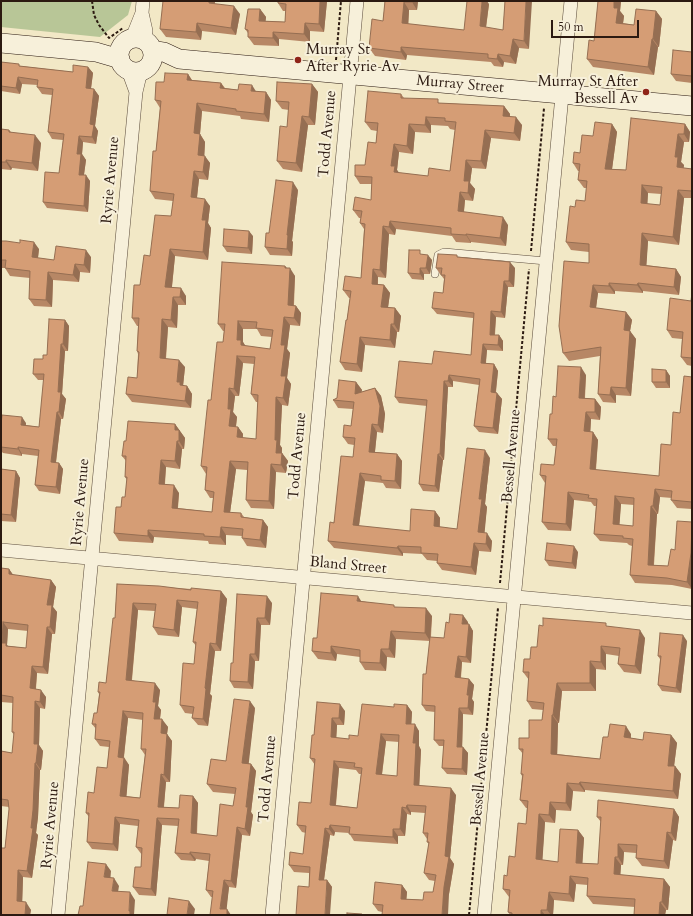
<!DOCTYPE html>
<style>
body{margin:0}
#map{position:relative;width:693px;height:916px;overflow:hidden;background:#f2e8c6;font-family:Cardo,serif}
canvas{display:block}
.frame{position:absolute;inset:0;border:2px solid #2c1a11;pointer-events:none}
.scale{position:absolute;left:551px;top:20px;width:88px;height:18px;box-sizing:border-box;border:2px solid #2c1a11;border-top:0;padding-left:5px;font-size:12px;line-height:14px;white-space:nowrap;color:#2c1a11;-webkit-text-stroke:3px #f7f0da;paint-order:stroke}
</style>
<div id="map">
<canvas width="693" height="916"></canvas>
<div class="frame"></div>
<div class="scale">50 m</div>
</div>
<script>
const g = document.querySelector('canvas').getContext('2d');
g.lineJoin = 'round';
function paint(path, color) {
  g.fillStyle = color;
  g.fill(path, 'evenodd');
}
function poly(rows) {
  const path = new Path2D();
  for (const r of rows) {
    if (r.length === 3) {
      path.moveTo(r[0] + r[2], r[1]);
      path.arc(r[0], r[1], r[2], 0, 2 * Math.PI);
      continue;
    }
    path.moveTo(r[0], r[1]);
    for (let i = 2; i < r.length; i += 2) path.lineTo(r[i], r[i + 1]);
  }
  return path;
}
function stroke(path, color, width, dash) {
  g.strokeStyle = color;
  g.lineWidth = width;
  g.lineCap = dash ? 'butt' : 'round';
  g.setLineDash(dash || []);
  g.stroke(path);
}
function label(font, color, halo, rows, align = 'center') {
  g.font = font + ' Cardo,serif';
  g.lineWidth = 4;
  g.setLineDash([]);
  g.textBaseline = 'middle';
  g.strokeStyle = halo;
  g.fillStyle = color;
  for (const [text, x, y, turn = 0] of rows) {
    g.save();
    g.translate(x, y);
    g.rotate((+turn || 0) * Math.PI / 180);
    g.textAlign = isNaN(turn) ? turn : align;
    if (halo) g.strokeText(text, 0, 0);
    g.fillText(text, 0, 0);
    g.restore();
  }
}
const green = poly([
 [1,1,132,1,128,15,100,37,1,27]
]);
const path = poly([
 [92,1,94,15,99,25,109,38,123,28],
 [336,60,341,1],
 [531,251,544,108],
 [500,583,529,269],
 [469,915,498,608]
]);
const lane = poly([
 [435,274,438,255,444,252,546,261]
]);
const street = poly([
 [142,13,146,31,145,41],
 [132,38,142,13,143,1],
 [128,70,136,92],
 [1,550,692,613],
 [58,915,136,92,141,71],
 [272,915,357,1],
 [484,915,571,1]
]);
const secondary = poly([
 [136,55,17],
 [1,43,96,52,120,59],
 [152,50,164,52,179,59,692,106]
]);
const wall = poly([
 [215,1,215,4,240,14,236,35,202,31,201,40,166,37,160,29],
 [327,1,324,32,310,31,310,42,279,39,279,46,254,45,248,37,248,33,245,29,260,9,266,17,265,21,285,22,286,11,283,11,278,3],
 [385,1,418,1,417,10,409,10,408,24,464,30,489,4,486,28,503,30,505,1,529,49,519,48,516,64,504,62,503,67,494,66,491,62,407,55,406,60,375,56,369,48,383,21],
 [598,1,621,1,620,11,624,16,623,23,634,25,656,11,662,19,659,47,658,47,654,75,593,67,587,59,594,41],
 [692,52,692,83,676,81,671,74],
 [1,62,21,66,73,72,88,67,93,73,91,89,94,89,99,96,95,126,98,131,96,144,83,142,82,154,86,160,84,175,90,181,88,212,47,208,43,202,59,173,63,140,52,139,48,132,52,95,42,94,37,87,38,85,22,84,20,94,1,91],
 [188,74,192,80,221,83,225,88,238,90,266,92,271,100,269,122,241,119,240,116,202,111,200,134,205,142,204,156,210,163,208,180,199,179,197,198,210,206,208,223,211,228,208,260,175,256,172,287,186,296,186,305,178,305,177,328,168,327,166,359,185,367,183,386,187,386,192,394,191,408,132,402,126,394,137,378,138,354,137,351,138,326,137,326,132,318,140,285,150,256,171,216,173,201,155,199,150,191,156,151,160,108,155,100,164,82],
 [312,84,318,92,315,125,308,125,302,172,283,169,277,161,287,127,289,110,282,109,276,101],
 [401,94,404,98,440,103,504,106,510,114,510,117,522,125,520,141,491,138,486,169,472,168,470,183,475,189,473,201,465,200,464,212,508,225,506,246,471,242,471,243,456,242,452,236,396,229,395,235,389,234,386,278,378,277,378,284,384,285,390,293,388,307,395,308,401,316,399,332,397,332,395,348,365,345,362,372,345,370,340,362,347,320,350,298,349,298,343,290,361,278,364,229,360,223,361,218,359,218,353,210,371,200,372,184,360,184,355,176,365,165,376,143,377,131,371,130,365,122],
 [431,125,448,126,450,129,455,130,450,171,428,176,399,173,397,170,399,152,413,154,415,132,431,133],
 [612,124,617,132,612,169,626,170,685,124,690,132,689,142,684,142,681,162,684,165,683,168,692,169,692,198,684,198,679,245,648,241,646,265,676,269,681,277,679,295,643,291,643,293,615,291,615,294,598,293,596,308,626,312,632,320,630,331,636,339,631,396,616,395,616,403,603,402,598,394,600,356,569,361,563,353,589,263,589,252,571,250,566,242,575,207,585,201,587,188,584,188,578,180,579,171,578,171,573,163,593,136],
 [648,193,661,194,660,205,647,204],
 [1,129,9,130,11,132,41,143,38,171,12,168,11,170,1,169],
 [298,190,292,241,293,242,292,256,270,255,265,247,269,233],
 [253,236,252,254,227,252,223,246],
 [1,241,39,249,38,258,54,260,91,257,90,273,80,272,79,282,53,280,52,307,34,306,29,299,30,278,10,276,5,268,1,268],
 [423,254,432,260,430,274,424,274,424,280,412,279,408,273],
 [458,257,515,268,514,287,508,287,505,318,496,317,495,335,499,335,503,341,503,351,487,350,486,363,494,364,498,371,496,392,502,399,498,434,479,432,474,426,479,385,453,381,453,387,448,387,444,460,443,460,439,492,423,491,419,484,427,406,399,403,395,397,432,364,471,355,473,318,437,314,432,308,443,293,444,279,441,275,440,274,436,268],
 [285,266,295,276,294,305,296,306,301,313,300,326,290,325,287,349,290,353,287,378,291,384,288,406,282,405,280,445,282,448,282,453,288,461,286,473,276,472,274,509,251,508,246,500,247,470,236,469,230,513,241,513,244,517,263,520,268,527,266,548,247,546,242,538,242,536,226,535,226,545,209,544,208,541,154,537,153,543,119,541,114,533,121,507,125,497,127,480,125,477,126,461,122,456,126,441,175,424,185,438,184,449,182,449,180,469,166,467,165,484,179,493,178,508,212,512,213,498,210,498,205,490,206,474,201,466,211,400,223,342,224,331,223,331,218,324],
 [243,329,257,329,261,336,272,337,270,349,245,346,243,342],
 [243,363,254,364,251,394,256,402,258,402,256,439,243,438,243,434,238,427,236,427,237,417,233,412,235,396,239,396],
 [692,293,692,366,687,365,681,357,682,339,672,338,667,330,691,301],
 [65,320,69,326,68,351,65,351,62,394,66,399,63,419,61,419,56,463,59,463,63,469,60,494,39,491,35,485,38,456,22,454,22,456,3,453,1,451,1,425,26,423,26,425,39,427,44,380,38,380,33,374,47,355],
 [666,370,670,376,670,388,656,388,652,382],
 [586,375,585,398,595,399,601,407,600,420,591,419,590,432,593,432,598,440,596,470,659,476,671,445,680,413,692,377,692,509,677,508,671,500,672,498,660,497,658,514,657,514,654,565,668,566,675,550,692,522,692,589,672,585,635,583,630,575,632,546,629,545,627,543,600,541,594,534,596,506,594,506,591,502,574,500,571,531,548,530,542,522,545,483,540,475,554,465,556,446,553,446,548,439,552,414,556,397],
 [621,504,634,505,633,526,619,525],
 [356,382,362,390,361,392,375,388,381,396,385,414,383,433,377,432,375,452,397,454,402,461,401,489,386,488,383,483,365,481,359,526,410,531,435,511,440,518,440,527,457,529,490,458,485,504,487,507,484,533,492,541,491,552,479,551,476,575,442,570,437,563,437,561,427,560,422,554,403,553,403,556,334,548,328,541,353,457,354,445,348,444,343,437,351,426,353,409,338,408,333,400,337,398],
 [1,469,16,471,20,478,16,522,1,521],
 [578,552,576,569,549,566,545,560],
 [1,568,9,569,13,575,51,580,56,587,53,607,57,612,55,634,52,634,48,674,37,673,36,689,46,697,45,709,40,708,39,745,43,751,41,770,40,770,38,817,36,833,38,835,32,878,23,877,22,902,31,910,30,915,1,915,5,848,9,809,9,807,1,806,1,751,12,753,14,735,12,732,13,703,1,702],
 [8,629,28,631,26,648,8,646,7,645],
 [117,584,221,591,227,599,221,651,215,651,210,694,212,696,208,726,198,725,192,718,193,714,185,713,180,705,194,664,196,646,193,642,197,609,182,607,179,637,158,635,153,627,155,611,138,610,132,680,160,690,158,706,161,710,160,719,168,727,167,734,172,741,170,782,166,782,164,807,179,808,193,796,198,803,197,834,217,836,233,806,235,794,213,792,207,784,226,761,255,708,248,763,251,764,256,771,251,812,253,815,250,836,242,835,236,888,229,887,226,909,231,915,212,897,211,897,206,890,209,861,196,859,195,861,181,860,175,853,178,826,162,825,156,896,139,895,133,887,141,867,142,855,136,847,138,826,120,824,118,851,92,849,87,842,89,817,86,813,94,793,107,768,109,747,100,746,95,739,96,729,92,724,97,713,99,694,98,692,106,683,115,618],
 [128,718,143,720,141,749,145,755,140,798,126,796,129,765,124,757],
 [237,594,272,603,270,625,261,625,259,661,255,661,253,689,234,688,230,681,233,663],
 [361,601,396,607,432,616,431,637,444,638,449,623,468,622,468,624,469,624,473,631,471,663,462,662,461,678,469,679,474,685,472,699,474,702,473,715,463,714,462,747,463,747,468,753,467,775,447,774,442,768,444,746,439,746,434,740,435,712,426,711,422,705,430,641,396,639,395,658,387,657,386,671,365,670,360,662,360,657,337,654,336,661,318,659,312,651,317,638],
 [609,626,645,638,641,674,624,672,618,664,619,656,606,654,606,670,596,669,596,691,562,691,559,723,558,723,557,754,600,759,608,737,631,734,631,738,643,740,671,735,677,743,674,766,675,766,681,774,678,799,585,790,585,792,573,791,571,811,556,810,555,823,545,822,542,860,558,862,578,830,584,838,582,863,598,864,601,822,597,817,674,809,679,817,676,841,673,840,669,869,642,866,636,858,636,853,624,852,623,865,621,865,620,875,664,879,670,887,668,910,666,910,665,915,634,915,635,907,593,904,587,896,588,885,576,884,574,902,554,900,553,915,510,915,508,912,509,897,503,889,507,876,515,857,526,824,527,808,526,808,520,800,522,776,521,774,523,754,519,749,529,738,542,720,543,710,532,709,527,701,529,680,523,672,537,647],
 [687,641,681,693,662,691,658,685,660,659,658,656],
 [317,702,345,711,344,725,337,725,336,738,349,739,358,736,394,707,407,705,412,712,411,724,419,731,419,746,421,750,419,786,456,795,450,858,454,864,449,894,382,912,378,911,373,904,402,885,407,892,406,899,423,900,433,892,435,881,429,880,424,873,429,844,427,842,427,839,423,833,425,813,411,812,411,815,407,814,405,836,398,836,398,844,354,841,349,833,335,832,334,836,330,835,324,880,327,880,332,887,309,887,309,873,294,872,289,865,303,854,306,833,302,832,297,825,311,803,315,765,310,758,314,735],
 [386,741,399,742,397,776,382,775],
 [339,768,356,770,359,774,361,774,357,808,336,805]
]);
const shadedWall = poly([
 [209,1,215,1,214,11,209,3],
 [320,1,327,1,324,32,319,24],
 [412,1,418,1,417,10,412,2],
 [482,1,487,1,489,4,485,34,480,26],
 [526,1,532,1,529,49,524,41],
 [614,1,621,1,620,11,624,16,622,31,616,23,614,8],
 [404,2,409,10,408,31,402,23],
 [234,6,240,14,236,35,231,28],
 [260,9,266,17,265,29,259,21],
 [656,11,662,19,659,47,653,39],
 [197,23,202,31,201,40,196,32],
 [305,23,310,31,310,42,304,34],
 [273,32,279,39,279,46,273,38],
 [513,39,519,48,516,64,510,56],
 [652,39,658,47,654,75,648,67],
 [401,47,407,55,406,60,401,52],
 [498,54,504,62,503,67,497,59],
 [88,67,93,73,90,95,86,88],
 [188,74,193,82,187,80],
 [18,77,22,84,20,94,16,88],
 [221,83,226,91,220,88],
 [312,84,318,92,315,125,309,117],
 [252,85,257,93,251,91],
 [94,89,99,96,95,126,98,131,96,144,92,137,90,124],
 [266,92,271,100,269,122,264,114],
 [197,103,202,111,200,134,205,142,204,163,198,155,194,133],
 [504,106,510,114,509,124,503,116],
 [302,116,308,125,302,172,296,163],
 [426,117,431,125,431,133,425,125],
 [516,117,522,125,520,141,514,133],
 [409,124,415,132,413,154,407,146],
 [612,124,617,132,611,177,605,169],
 [685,124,690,132,689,142,684,134],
 [485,130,491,138,486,169,481,161],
 [678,134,684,142,681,162,684,165,683,175,677,167,675,157],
 [35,135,41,143,38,171,32,163],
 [79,136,83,142,82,154,86,160,83,181,79,175,77,154],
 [394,144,399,152,397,170,400,174,394,172,391,166],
 [205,156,210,163,208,180,203,172],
 [6,160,12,168,11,170,6,162],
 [466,160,472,168,470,183,475,189,473,201,468,193,464,181],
 [194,171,199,179,196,205,191,197],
 [86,175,90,181,88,212,84,206],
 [293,182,298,190,292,241,293,242,292,256,287,249,287,235],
 [642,185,648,193,647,212,641,203],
 [678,190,684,198,679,245,673,237],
 [460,192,465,200,463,219,458,211],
 [205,199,210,206,208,223,211,228,208,260,203,252,202,220],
 [503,217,508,225,506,246,500,238],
 [390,221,396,229,395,235,389,227],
 [383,226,389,234,386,278,380,270],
 [249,231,253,236,252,254,248,248],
 [642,233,648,241,646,273,640,265],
 [466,234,471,242,471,243,466,235],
 [34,242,39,249,37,265,32,257],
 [170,249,175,256,171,295,165,287],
 [86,250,91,257,90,273,84,265],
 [428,255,432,260,430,274,426,268],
 [510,262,515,268,514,287,509,281],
 [75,264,80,272,79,282,73,275],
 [285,266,290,272,290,268,295,276,293,313,288,305],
 [420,268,424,274,424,280,420,274],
 [373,269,378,277,377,292,372,284],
 [676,269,681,277,679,295,674,287],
 [48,272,53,280,52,307,46,300],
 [504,281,508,287,505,318,501,312],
 [609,283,615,291,615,294,609,286],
 [638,283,643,291,643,293,637,285],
 [384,285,390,293,387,315,381,307],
 [593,285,598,293,595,315,590,307],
 [181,288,186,296,186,305,180,297],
 [173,297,178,305,177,328,171,320],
 [296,306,301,313,300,326,294,318],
 [395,308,401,316,399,332,394,324],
 [491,311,496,317,494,341,490,335],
 [626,312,632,320,630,331,636,339,631,396,626,388,624,330],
 [284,317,290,325,287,349,290,353,287,378,291,384,288,406,283,398,281,376,281,345],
 [162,319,168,327,165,366,160,358],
 [65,320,69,326,68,351,63,344],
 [238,321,243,329,243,342,247,348,246,353,237,340],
 [391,324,397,332,395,348,390,340],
 [499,335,503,341,503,351,498,345],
 [360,337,365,345,362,372,357,364],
 [61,344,65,351,62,394,66,399,63,419,59,412,58,392],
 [483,344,487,350,485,369,481,363],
 [237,356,243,363,239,396,234,389],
 [179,360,185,367,183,386,186,393,177,382],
 [494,364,498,371,495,398,491,392],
 [581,367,586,375,584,406,579,398],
 [666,370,670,376,670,388,666,382],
 [449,375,453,381,453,387,448,381],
 [444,381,448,387,444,460,440,454],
 [356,382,362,390,360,401,355,394],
 [187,386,192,394,191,408,185,401],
 [611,387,616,395,616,403,610,395],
 [229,388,235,396,233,412,237,417,235,433,229,426,228,409],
 [375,388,381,396,385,414,383,433,378,425],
 [497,393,502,399,498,434,493,428],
 [276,397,282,405,280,445,282,448,281,460,276,453,275,440],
 [595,399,601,407,600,420,595,412],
 [57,412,61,419,55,469,51,462],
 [586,412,591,419,590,439,584,431],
 [22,417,26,423,25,431,21,425],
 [175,424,185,438,184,449,179,441,175,430],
 [372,424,377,432,374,460,369,452],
 [238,427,243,434,242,445,237,437],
 [593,432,598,440,595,477,590,469],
 [177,441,182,449,180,469,175,461],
 [18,447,22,454,22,456,18,449],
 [485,450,490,458,485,504,487,507,484,539,478,532,479,499],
 [282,453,288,461,286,473,281,465],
 [397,454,402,461,401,489,395,481],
 [438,454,443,460,439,492,435,486],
 [161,460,166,467,164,491,159,484],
 [230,461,236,469,229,520,224,512],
 [59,463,63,469,60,494,56,487],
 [271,464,276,472,274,509,269,501],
 [16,471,20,478,16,522,11,515],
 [360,473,365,481,358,532,353,525],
 [174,485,179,493,177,515,172,508],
 [655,489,660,497,658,514,653,506],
 [568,492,574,500,571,531,566,524],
 [615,496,621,504,619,532,613,524],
 [651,506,657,514,653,572,648,565],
 [435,511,440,518,439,534,434,526],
 [263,520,268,527,266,548,260,540],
 [221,527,226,535,226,545,220,537],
 [148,530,154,537,153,543,148,536],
 [487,533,492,541,491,552,486,544],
 [474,543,479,551,476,575,471,567],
 [398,546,403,553,403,556,397,548],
 [574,546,578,552,576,569,572,563],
 [692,546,692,589,687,582],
 [9,569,14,576,9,574],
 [51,580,56,587,53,607,57,612,55,634,50,627,47,605],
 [221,591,227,599,221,651,216,644],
 [267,596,272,603,270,625,265,618],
 [358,596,363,604,357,601],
 [177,600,182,607,179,637,174,630],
 [133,603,138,610,131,687,126,680],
 [426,608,432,616,430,641,425,633],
 [463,615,468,622,467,630,462,624],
 [257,618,261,625,259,661,255,654],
 [3,622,8,629,7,645,11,651,2,643],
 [469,624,473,631,471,663,466,657],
 [47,627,52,634,48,674,43,667],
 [640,630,645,638,641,674,635,666],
 [391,631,396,639,395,658,389,649],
 [683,635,687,641,681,693,676,688],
 [210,643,215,651,210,694,212,696,208,726,203,719,205,688],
 [331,646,337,654,336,661,331,653],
 [601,646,606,654,606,670,601,662],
 [381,649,387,657,386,671,380,663],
 [250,654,255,661,253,689,248,682],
 [458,656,462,662,460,684,455,677],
 [590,661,596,669,596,691,590,683],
 [32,666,37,673,35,696,30,688],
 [469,679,474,685,472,699,474,702,473,715,468,708,467,695],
 [155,683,160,690,158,706,161,710,159,726,154,719,153,702],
 [557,683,562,691,559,723,553,715],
 [41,690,46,697,45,709,40,702],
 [35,701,40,708,39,745,43,751,41,770,36,763,34,744],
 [250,701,255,708,248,770,242,763],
 [340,704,345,711,344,725,339,718],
 [407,705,412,712,411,731,406,724],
 [459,708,463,714,462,753,457,747],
 [123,711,128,718,123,764,118,757],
 [552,715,558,723,557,762,551,754],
 [332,718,337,725,336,744,331,737],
 [162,719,168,727,166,741,161,733],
 [415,724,419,731,419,746,421,750,419,792,414,785,413,743],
 [626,726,631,734,630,745,624,737],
 [167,734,172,741,170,782,164,775],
 [381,734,386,741,381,781,376,774],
 [671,735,677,743,673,774,668,766],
 [463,747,468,753,467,775,462,769],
 [124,758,129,765,126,803,120,796],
 [334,761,339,768,335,812,330,805],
 [35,763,40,770,38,817,36,833,38,835,32,878,27,871],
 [251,764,256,771,251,812,253,815,250,836,245,829,246,807],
 [675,766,681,774,678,799,673,791],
 [161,774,166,782,163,814,158,807],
 [580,782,585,790,585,792,579,784],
 [567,783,573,791,571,811,566,803],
 [451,788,456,795,450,858,454,864,449,894,448,915,442,915,445,856],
 [193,796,198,803,196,841,191,833],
 [550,802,556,810,555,823,549,815],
 [407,805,411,812,411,815,406,808],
 [402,807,407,814,405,836,400,829],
 [674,809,679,817,676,841,671,833],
 [539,814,545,822,542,867,536,859],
 [115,817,120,824,118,851,113,844],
 [157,818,162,825,156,896,151,889],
 [330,825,335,832,334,836,329,829],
 [237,827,242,835,236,888,231,881],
 [325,828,330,835,323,887,319,880],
 [393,829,398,836,398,844,393,837],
 [578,830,584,838,582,871,576,863],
 [667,832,673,840,669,869,664,861],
 [618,844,624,852,623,865,618,857],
 [190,852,196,859,195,861,190,854],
 [615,857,621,865,620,882,614,874],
 [106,864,111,871,110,884,104,877],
 [18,870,23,877,22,909,17,901],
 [570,876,576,884,574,902,569,894],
 [114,878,119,886,117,898,112,891],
 [664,879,670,887,668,910,662,902],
 [224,880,229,887,226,915,220,909],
 [327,880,332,887,330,915,325,915],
 [402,885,407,892,406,906,401,899],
 [130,892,135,900,134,915,130,915,129,911],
 [549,892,554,900,553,915,551,915,547,910],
 [189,901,195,909,194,915,187,915],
 [26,902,31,910,30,915,25,915],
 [660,902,666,910,665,915,659,915],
 [227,909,231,915,227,915],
 [541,910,545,915,541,915]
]);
const building = poly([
 [163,1,209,1,209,3,234,6,231,28,197,23,196,32,160,29,163,1],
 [278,1,320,1,319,24,305,23,304,34,273,32,273,38,248,37,248,30,245,29,248,9,260,9,259,21,285,22,286,4,278,3,278,1],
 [385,1,412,1,412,2,404,2,402,23,464,30,467,1,482,1,480,26,503,30,505,1,526,1,524,41,513,39,510,56,498,54,497,59,488,58,488,54,401,47,401,52,369,48,372,19,383,21,385,1],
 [598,1,614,1,614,8,618,8,616,23,634,25,636,9,656,11,653,39,652,39,648,67,587,59,589,40,594,41,598,1],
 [673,50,692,52,692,76,671,74,673,50],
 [1,62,19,64,19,66,73,72,73,65,88,67,86,88,94,89,90,124,94,125,92,137,79,136,77,154,81,154,79,175,86,175,84,206,43,202,45,172,59,173,64,134,48,132,53,89,37,87,38,80,18,77,16,88,1,86,1,62],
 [165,73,188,74,187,80,221,83,220,88,238,90,239,84,252,85,251,91,266,92,264,114,236,111,236,109,197,103,194,133,200,134,198,155,205,156,203,172,194,171,191,197,205,199,202,220,206,220,203,252,170,249,165,287,181,288,180,297,173,297,171,320,162,319,160,358,179,360,177,382,180,382,180,385,187,386,185,401,126,394,128,377,137,378,139,352,137,351,139,318,132,318,134,285,140,285,144,255,150,256,155,215,171,216,174,194,150,191,153,151,156,151,161,101,155,100,156,82,164,82,165,73],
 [277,82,312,84,309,117,302,116,296,163,277,161,280,126,287,127,289,102,276,101,277,82],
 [368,91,401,94,401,98,438,99,438,103,504,106,503,116,516,117,514,133,485,130,481,161,466,160,464,181,469,181,468,193,460,192,458,211,503,217,500,238,466,234,466,235,451,234,451,228,390,221,389,227,383,226,380,270,373,269,372,284,384,285,381,307,395,308,394,324,391,324,390,340,360,337,357,364,340,362,346,320,347,320,351,291,343,290,345,276,361,278,365,224,360,223,362,211,353,210,355,197,371,200,372,177,355,176,355,165,365,165,368,142,376,143,378,123,365,122,368,91],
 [426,117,445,118,445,121,456,122,450,171,429,168,428,176,394,172,395,166,391,166,394,144,407,146,409,124,425,125,426,117],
 [631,118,685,124,684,134,678,134,675,157,678,157,677,167,692,169,692,191,678,190,673,237,642,233,640,265,676,269,674,287,638,283,637,285,609,283,609,286,593,285,590,307,626,312,624,330,630,331,626,388,611,387,610,395,598,394,601,347,563,353,559,326,564,261,589,263,589,244,566,242,570,206,575,207,576,200,585,201,587,181,578,180,580,164,573,163,574,152,580,153,582,135,593,136,595,122,612,124,605,169,626,170,631,118],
 [642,185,662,187,660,205,641,203,642,185],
 [1,129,9,130,9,132,35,135,32,163,6,160,6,162,1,162,1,129],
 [276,180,293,182,287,235,288,235,287,249,265,247,266,233,269,233,276,180],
 [224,229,249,231,248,248,223,246,224,229],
 [20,240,34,242,32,257,54,260,56,246,86,250,84,265,75,264,73,275,48,272,46,300,29,299,30,271,5,268,6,260,1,260,1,241,6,241,20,243,20,240],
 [409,250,420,250,420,254,428,255,426,268,420,268,420,274,408,273,409,250],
 [438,254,457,255,457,257,510,262,509,281,504,281,501,312,491,311,490,335,499,335,498,345,483,344,481,363,494,364,491,392,497,393,493,428,474,426,480,379,449,375,448,381,444,381,440,454,438,454,435,486,419,484,427,400,395,397,399,361,432,364,434,351,471,355,474,313,432,308,434,292,443,293,445,275,441,275,442,268,436,268,438,254],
 [222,262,285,266,285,268,290,268,288,305,296,306,294,318,284,317,281,345,285,345,281,376,286,376,283,398,276,397,275,440,277,440,276,453,282,453,281,465,271,464,269,501,246,500,248,462,230,461,224,512,241,513,241,517,263,520,260,540,242,538,243,529,221,527,220,537,204,536,204,534,148,530,148,536,114,533,116,507,121,507,122,497,125,497,127,477,125,477,126,456,122,456,124,441,126,441,128,421,175,424,175,430,179,430,179,441,177,441,175,461,161,460,159,484,174,485,172,508,212,512,214,492,205,490,207,467,201,466,208,400,211,400,217,342,223,342,225,324,218,324,222,262],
 [238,321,257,322,256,328,273,330,270,349,241,345,241,340,237,340,238,321],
 [237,356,255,357,251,394,258,395,256,439,237,437,238,427,229,426,231,409,228,409,229,388,234,389,237,356],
 [692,293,692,358,681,357,683,332,667,330,670,298,691,301,692,293],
 [49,319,65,320,63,344,61,344,58,392,61,392,59,412,57,412,51,462,59,463,56,487,35,485,39,450,18,447,18,449,1,447,1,425,2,415,22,417,21,425,39,427,44,374,33,374,34,359,43,359,43,355,47,355,49,319],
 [558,366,581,367,579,398,595,399,595,412,586,412,584,431,593,432,590,469,659,476,661,444,671,445,673,412,680,413,684,376,692,377,692,502,671,500,672,491,655,489,653,506,651,506,648,565,668,566,671,549,675,550,677,521,692,522,691,553,687,582,667,578,630,575,633,539,623,538,623,536,594,534,597,499,588,498,589,495,568,492,566,524,542,522,546,476,540,475,541,464,554,465,557,439,548,439,550,414,552,414,553,396,556,397,558,366],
 [615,496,634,498,633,526,613,524,615,496],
 [652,369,666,370,666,382,652,382,652,369],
 [339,380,356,382,355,394,375,388,380,406,378,425,372,424,369,452,397,454,395,481,381,480,381,476,360,473,353,525,410,531,411,509,435,511,434,526,457,529,467,448,485,450,479,499,482,499,478,532,487,533,486,544,474,543,471,567,437,563,438,554,421,553,421,547,398,546,397,548,328,541,330,522,334,523,341,456,353,457,355,438,343,437,344,425,351,426,354,402,333,400,337,398,339,380],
 [1,469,16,471,11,515,1,514,1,469],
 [547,543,574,546,572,563,545,560,547,543],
 [1,568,9,569,9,574,51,580,47,605,52,605,50,627,47,627,43,667,32,666,30,688,41,690,40,702,35,701,34,744,38,744,36,763,35,763,33,810,31,828,33,828,27,871,18,870,17,901,26,902,25,915,1,915,1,848,5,848,9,809,8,800,1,799,1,751,12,753,14,732,12,732,13,697,1,695,1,568],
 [3,622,28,625,26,648,6,646,6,643,2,643,3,622],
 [117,584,159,586,191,590,191,588,221,591,216,644,210,643,205,688,206,689,203,719,192,718,194,707,180,705,183,663,194,664,196,642,193,642,198,602,177,600,174,630,153,627,156,604,133,603,126,680,155,683,153,702,156,702,154,719,162,719,161,733,167,734,164,775,161,774,158,807,179,808,180,795,193,796,191,833,217,836,220,804,233,806,236,788,207,784,211,759,226,761,234,699,250,701,242,763,251,764,246,807,248,807,245,829,237,827,231,881,224,880,220,909,227,909,227,915,210,915,213,891,206,890,210,854,190,852,190,854,175,853,179,819,157,818,151,889,133,887,135,867,141,867,142,848,136,847,139,820,115,817,113,844,87,842,89,813,86,813,88,792,94,793,97,767,107,768,110,741,95,739,96,724,92,724,94,713,97,713,100,692,98,692,99,682,106,683,113,618,115,618,117,584],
 [123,711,143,713,141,749,146,749,140,798,120,796,124,758,118,757,123,711],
 [321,593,358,596,357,601,394,605,394,607,426,608,425,633,391,631,389,649,381,649,380,663,360,662,360,650,331,646,331,653,312,651,313,638,317,638,321,593],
 [237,594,267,596,265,618,257,618,255,654,250,654,248,682,230,681,231,663,233,663,237,594],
 [450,614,463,615,462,624,469,624,466,657,458,656,455,677,469,679,467,695,469,695,468,708,459,708,457,747,463,747,462,769,442,768,444,740,434,740,435,706,422,705,423,674,426,674,430,637,444,638,446,622,449,623,450,614],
 [543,618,606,623,606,626,640,630,635,666,618,664,620,648,601,646,601,662,590,661,590,683,557,683,553,715,552,715,551,754,600,759,603,737,608,737,610,724,626,726,624,737,643,740,644,732,671,735,668,766,675,766,673,791,580,782,579,784,567,783,566,803,550,802,549,815,539,814,536,859,558,862,560,829,578,830,576,863,598,864,601,817,597,817,598,800,674,809,671,833,667,832,664,861,636,858,637,845,618,844,618,857,615,857,614,874,664,879,662,902,660,902,659,915,634,915,635,899,587,896,588,878,570,876,569,894,549,892,547,910,541,910,541,915,512,915,512,913,508,912,510,890,503,889,504,875,507,876,509,856,515,857,518,823,526,824,528,801,520,800,523,774,521,774,523,749,519,749,519,738,529,738,529,720,542,720,544,703,527,701,529,672,523,672,524,659,530,659,531,647,537,647,539,625,543,626,543,618],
 [660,633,683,635,676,688,658,685,661,656,658,656,660,633],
 [317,702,340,704,339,718,332,718,331,737,349,739,349,735,358,736,362,704,394,707,394,704,407,705,406,724,415,724,413,743,416,743,414,785,451,788,445,856,449,857,444,887,442,915,382,915,383,905,373,904,375,882,402,885,401,899,423,900,424,892,433,892,436,875,424,873,429,842,427,842,428,833,423,833,426,806,407,805,406,808,402,807,400,829,393,829,393,837,349,834,350,827,330,825,329,829,325,828,319,880,327,880,325,915,296,915,298,886,309,887,310,867,289,865,290,852,303,854,306,826,297,825,299,802,311,803,315,759,310,758,312,735,314,735,317,702],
 [381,734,399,735,397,776,376,774,381,734],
 [334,761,355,763,354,767,362,768,357,808,330,805,334,761],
 [88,862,106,864,104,877,114,878,112,891,130,892,129,911,130,911,130,915,78,915,80,906,83,906,88,862],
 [169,898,189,901,187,915,167,915,169,898],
 [347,913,362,914,362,915,347,915,347,913]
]);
const markers = [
 [298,60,4,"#8f2418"],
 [646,92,4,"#8f2418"]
];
const poiNames = [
 ["Murray St",306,51],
 ["After Ryrie Av",306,68],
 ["Murray St After",638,83,"right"],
 ["Bessell Av",638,100,"right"]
];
const streetNames = [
 ["Murray Street",460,85,5],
 ["Todd Avenue",328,134,-85],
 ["Ryrie Avenue",111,180,-85],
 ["Todd Avenue",298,456,-85],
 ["Bessell Avenue",512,456,-85],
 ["Ryrie Avenue",81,502,-85],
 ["Bland Street",348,566,5],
 ["Todd Avenue",268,779,-85],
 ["Bessell Avenue",481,779,-85],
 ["Ryrie Avenue",51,825,-85]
];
paint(green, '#b8c697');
stroke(lane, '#5e4e3e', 8);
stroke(street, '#5e4e3e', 14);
stroke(secondary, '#2c1a11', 20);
stroke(path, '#2c1a11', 2, [3, 2]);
stroke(lane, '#f7f0da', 7);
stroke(street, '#f7f0da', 13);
stroke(secondary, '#f7f0da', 19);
paint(wall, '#b78765');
paint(shadedWall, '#956e52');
paint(building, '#d59d75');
stroke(building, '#956e52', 1);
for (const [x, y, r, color] of markers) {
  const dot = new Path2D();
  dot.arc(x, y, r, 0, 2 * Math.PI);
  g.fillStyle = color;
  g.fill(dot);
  stroke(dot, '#f7f0da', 1.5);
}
label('15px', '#2c1a11', '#f7f0da', poiNames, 'left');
label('15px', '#2c1a11', '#f7f0da', streetNames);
</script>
